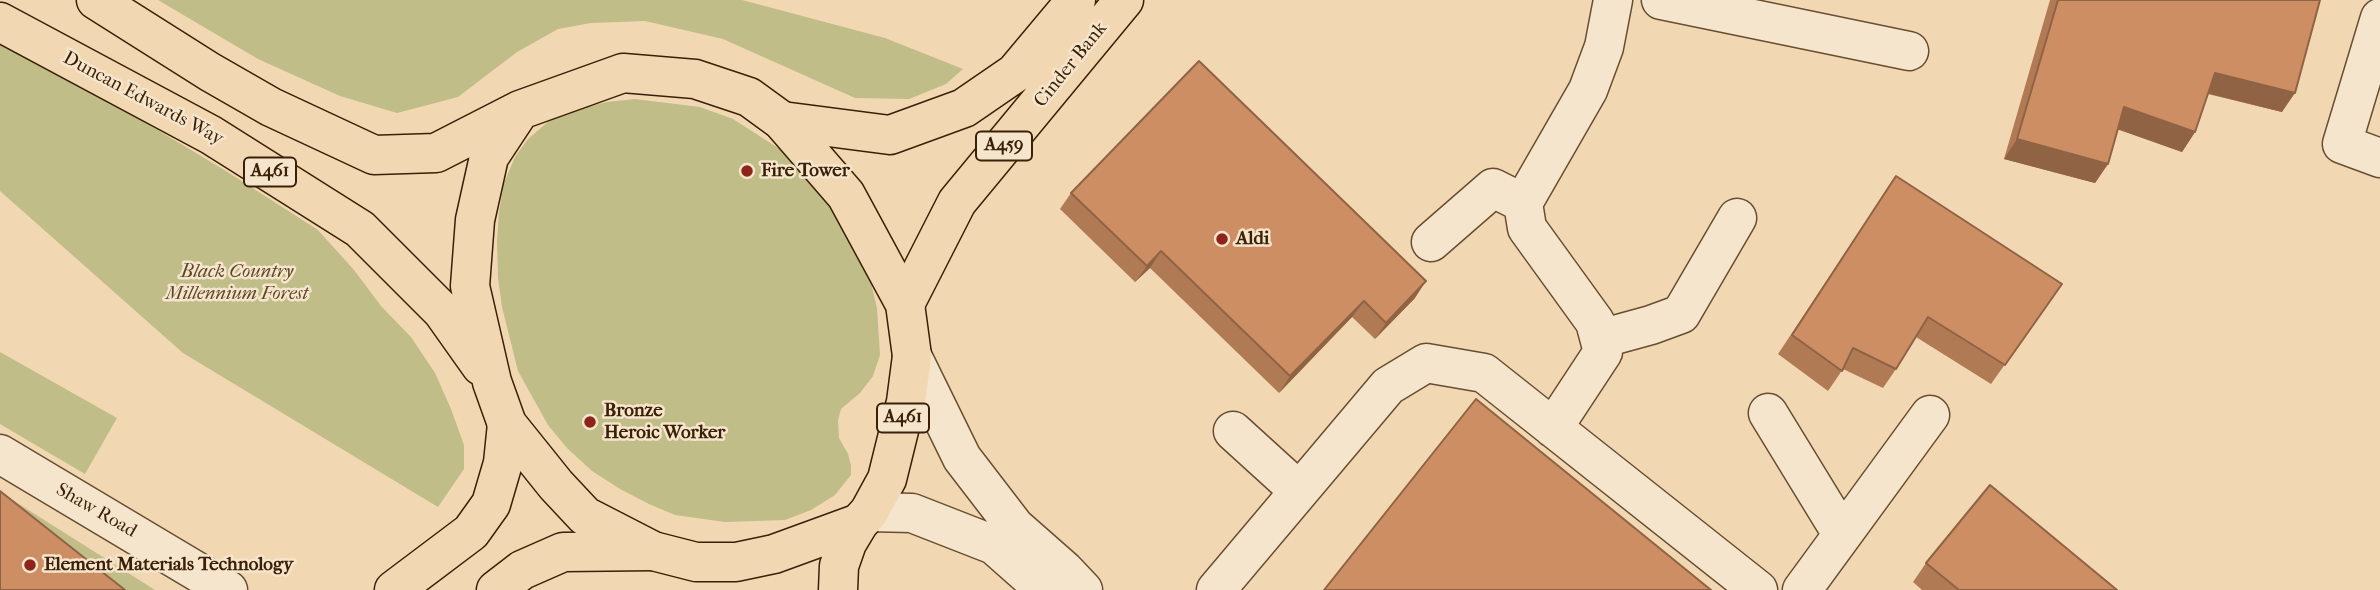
<!DOCTYPE html>
<style>
body{margin:0}
canvas{display:block;background:#f1d7b2}
</style>
<canvas width="2380" height="590"></canvas>
<script>
const g = document.querySelector('canvas').getContext('2d');
g.lineJoin = 'round';
function paint(path, color) {
  g.fillStyle = color;
  g.fill(path, 'evenodd');
}
function poly(rows) {
  const path = new Path2D();
  for (const r of rows) {
    path.moveTo(r[0], r[1]);
    for (let i = 2; i < r.length; i += 2) path.lineTo(r[i], r[i + 1]);
  }
  return path;
}
function stroke(path, color, width, dash) {
  g.strokeStyle = color;
  g.lineWidth = width;
  g.lineCap = dash ? 'butt' : 'round';
  g.setLineDash(dash || []);
  g.stroke(path);
}
function label(font, color, halo, rows, align = 'center') {
  g.font = font + ' "IM FELL French Canon",serif';
  g.lineWidth = 5;
  g.setLineDash([]);
  g.textBaseline = 'middle';
  g.strokeStyle = halo;
  g.fillStyle = color;
  for (const [text, x, y, turn = 0] of rows) {
    g.save();
    g.translate(x, y);
    g.rotate((+turn || 0) * Math.PI / 180);
    g.textAlign = isNaN(turn) ? turn : align;
    if (halo) g.strokeText(text, 0, 0);
    g.fillText(text, 0, 0);
    g.restore();
  }
}
const green = poly([
 [158,0,742,0,885,38,963,69,946,84,909,99,855,98,723,39,645,21,591,23,558,29,517,52,458,97,397,113,340,96,258,59],
 [0,42,76,81,226,171,318,230,354,270,381,306,411,337,435,373,451,409,464,445,464,469,438,507,183,353,0,191],
 [635,99,700,107,733,119,786,153,809,174,844,226,861,258,871,283,877,308,880,355,873,376,860,393,841,409,838,420,839,438,848,454,851,465,851,475,835,495,811,510,785,520,725,522,675,515,649,504,620,489,592,471,567,448,548,425,518,371,502,307,498,278,497,241,499,212,504,183,515,157,528,139,549,121,578,109,607,102],
 [0,352,117,418,85,474,0,424],
 [0,492,155,590,93,590]
]);
const minor = poly([
 [1661,0,1909,51],
 [2380,18,2342,144,2380,158],
 [1431,242,1493,188,1523,203],
 [1600,339,1651,325,1681,314,1737,218],
 [912,356,962,458,1015,527,1065,571,1083,590],
 [1768,413,1842,534],
 [1553,428,1603,352,1595,322,1527,228,1523,203,1588,90,1604,47,1613,0],
 [1233,431,1299,491],
 [0,454,228,590],
 [869,512,912,513,994,545,1045,590],
 [1216,590,1388,386,1426,363,1484,373,1758,590],
 [1802,590,1930,415]
]);
const major = poly([
 [782,121,890,135,964,108,1015,73,1076,0],
 [905,304,957,202,1124,0],
 [394,590,471,532,491,504,503,463,507,424],
 [496,590,522,570,563,552,653,551]
]);
const highway = poly([
 [96,0,210,72,271,107,374,155,436,153,520,110,623,73,695,79,749,97,782,121,846,195,905,304,912,356,906,402,887,479,869,512,859,523,774,554,736,562,696,562,653,551,585,516,556,485,507,424,492,382,470,286,475,220,489,157,520,110],
 [0,22,211,135,360,229,442,311,481,366],
 [838,590,839,566,847,543,859,523]
]);
const wall = poly([
 [2050,0,2320,0,2282,112,2208,94,2195,132,2182,152,2118,129,2108,164,2095,183,2004,159],
 [1896,176,2062,284,1991,384,1916,337,1896,369,1883,388,1843,369,1828,391,1778,354],
 [1071,193,1415,298,1375,339,1352,317,1279,393,1150,268,1135,282,1060,209],
 [1926,563,2117,590,1922,590,1913,582]
]);
const shadedWall = poly([
 [2215,73,2295,93,2282,112,2202,92],
 [2124,107,2195,132,2182,152,2111,127],
 [2017,139,2108,164,2095,183,2004,159],
 [1161,251,1150,268,1135,282,1147,266],
 [1426,281,1415,298,1375,339,1386,323],
 [1364,301,1352,317,1279,393,1290,376]
]);
const building = poly([
 [2058,0,2320,0,2295,93,2215,73,2195,132,2124,107,2108,164,2017,139,2058,0],
 [1199,61,1426,281,1386,323,1364,301,1290,376,1161,251,1147,266,1071,193,1199,61],
 [1896,176,2062,284,2005,365,1928,317,1896,369,1853,348,1842,371,1792,335,1896,176],
 [1476,399,1711,590,1324,590,1476,399],
 [1990,485,2117,590,1959,590,1926,563,1990,485],
 [0,491,125,590,0,590,0,491]
]);
const markers = [
 [747,171,7,"#8f2418"],
 [1222,239,7,"#8f2418"],
 [590,422,7,"#8f2418"],
 [30,565,7,"#8f2418"]
];
const shields = [
 [1004,146,56],
 [270,172,52],
 [903,418,52]
];
const shieldNames = [
 ["A459",1004,146],
 ["A461",270,172],
 ["A461",903,418]
];
const streetNames = [
 ["Cinder Bank",1071,65,-51],
 ["Duncan Edwards Way",143,99,28],
 ["Shaw Road",96,511,30]
];
const poiNames = [
 ["Fire Tower",761,171],
 ["Aldi",1236,239],
 ["Bronze",604,411],
 ["Heroic Worker",604,433],
 ["Element Materials Technology",44,565]
];
const parkNames = [
 ["Black Country",237,272],
 ["Millennium Forest",237,294]
];
paint(green, '#c0bd88');
stroke(minor, '#684e30', 41);
stroke(major, '#3a2004', 41);
stroke(highway, '#3a2004', 41);
stroke(minor, '#f6e5cd', 38);
stroke(major, '#f1d7b2', 38);
stroke(highway, '#f1d7b2', 38);
paint(wall, '#b07a55');
paint(shadedWall, '#906345');
paint(building, '#cd8e63');
stroke(building, '#906345', 2);
for (const [x, y, r, color] of markers) {
  const dot = new Path2D();
  dot.arc(x, y, r, 0, 2 * Math.PI);
  g.fillStyle = color;
  g.fill(dot);
  stroke(dot, '#f6e5cd', 2.5);
}
for (const [x, y, w] of shields) {
  const box = new Path2D();
  box.roundRect(x - w / 2, y - 14.5, w, 29, 5);
  g.fillStyle = '#f6e5cd';
  g.fill(box);
  stroke(box, '#3a2004', 2);
}
label('bold 18px', '#3a2004', null, shieldNames);
label('19px', '#3a2004', '#f6e5cd', streetNames);
label('bold 19px', '#3a2004', '#f6e5cd', poiNames, 'left');
label('italic 19px', '#5c4725', '#f6e5cd', parkNames);
</script>
